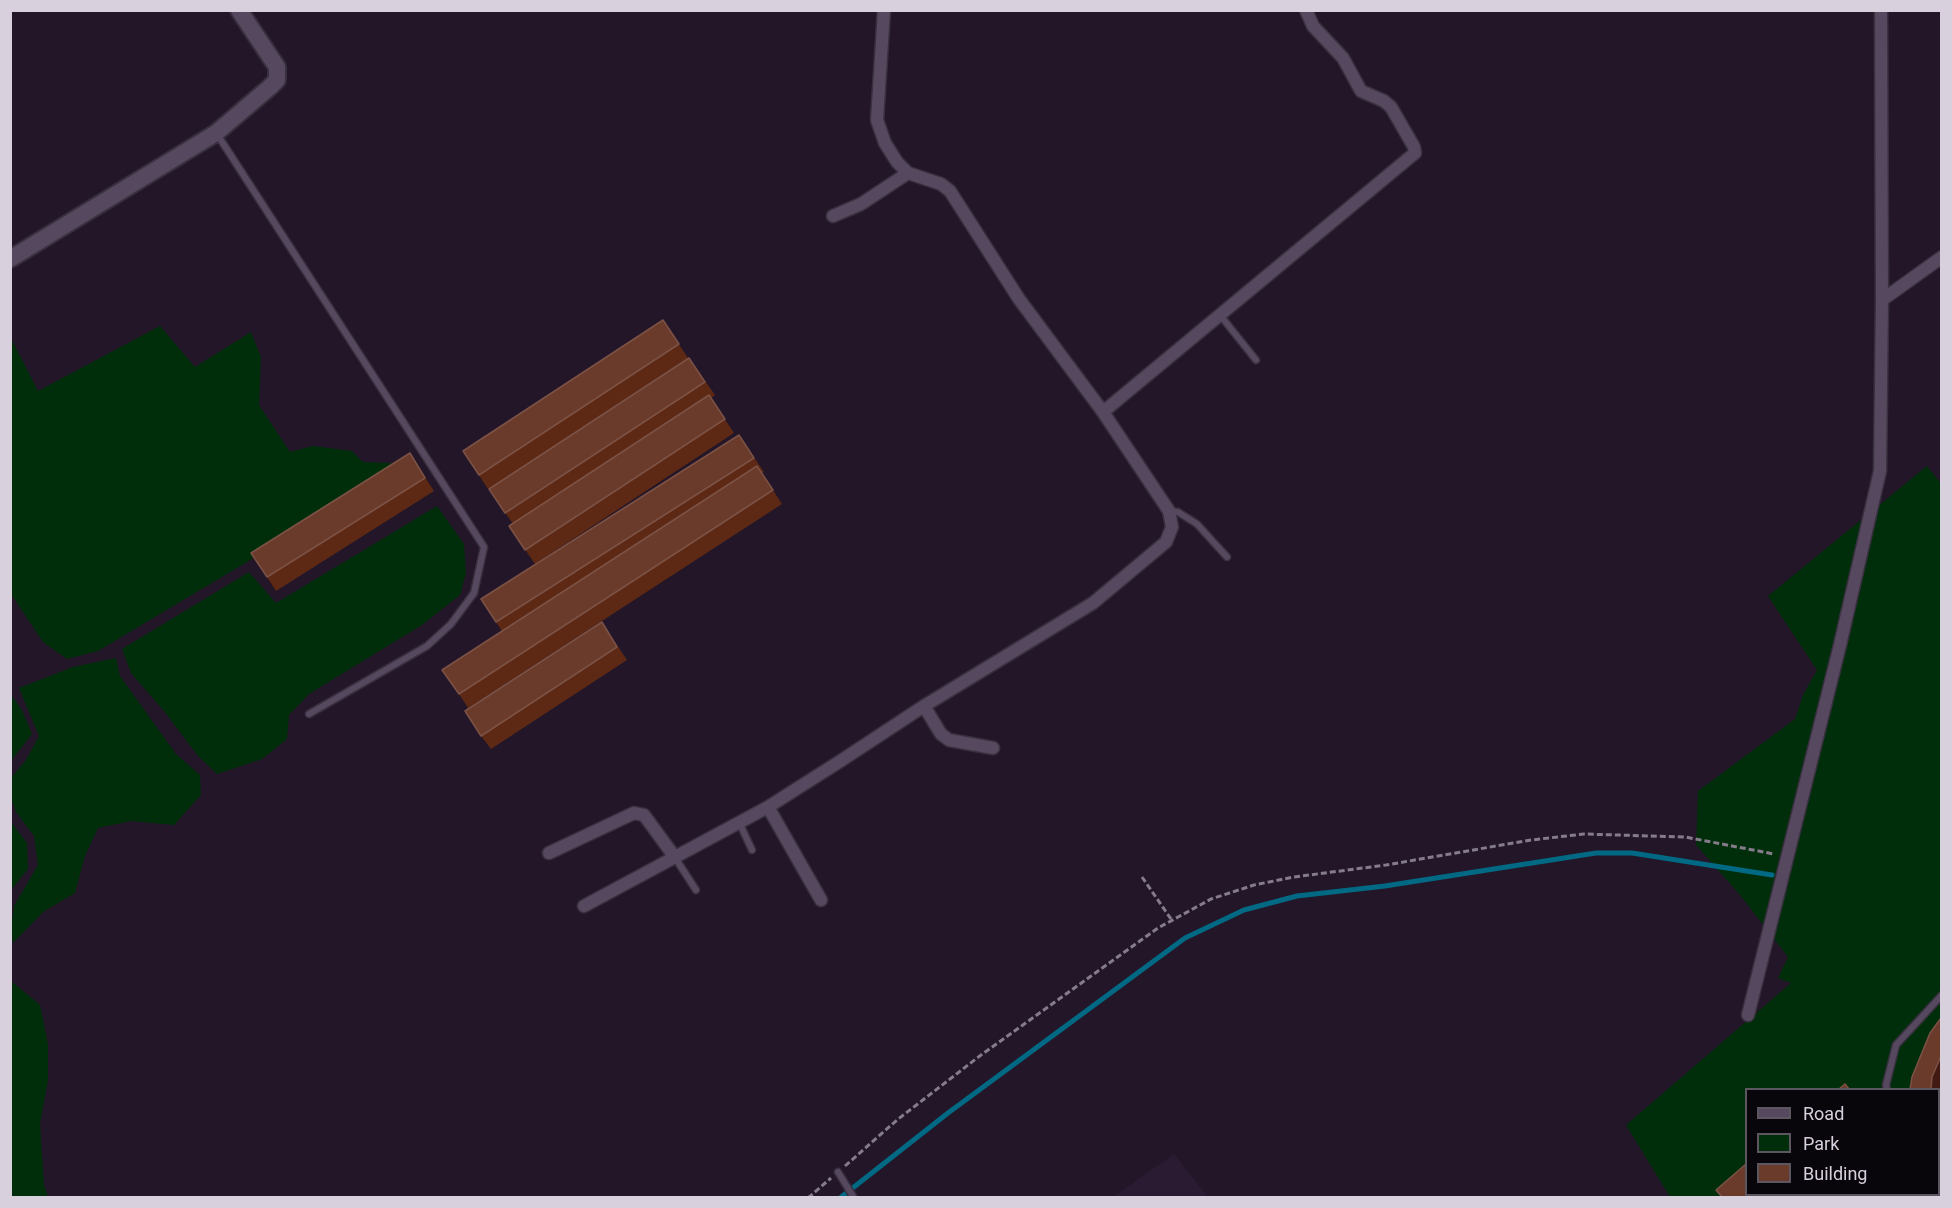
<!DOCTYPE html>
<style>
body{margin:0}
#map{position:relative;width:1952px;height:1208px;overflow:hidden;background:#221628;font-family:Roboto,sans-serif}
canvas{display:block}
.frame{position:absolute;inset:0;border:12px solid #d8d0dd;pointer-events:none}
.legend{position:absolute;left:1745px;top:1088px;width:195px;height:108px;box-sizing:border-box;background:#08050b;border:2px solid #5b565f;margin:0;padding:8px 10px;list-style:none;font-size:18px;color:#d8d0dd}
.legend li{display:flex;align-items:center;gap:12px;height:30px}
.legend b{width:30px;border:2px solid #5b565f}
</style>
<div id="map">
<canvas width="1952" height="1208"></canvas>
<div class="frame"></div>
<ul class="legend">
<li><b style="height:8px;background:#56495f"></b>Road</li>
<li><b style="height:16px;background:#012e0a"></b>Park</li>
<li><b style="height:16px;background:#6a3b2a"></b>Building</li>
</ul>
</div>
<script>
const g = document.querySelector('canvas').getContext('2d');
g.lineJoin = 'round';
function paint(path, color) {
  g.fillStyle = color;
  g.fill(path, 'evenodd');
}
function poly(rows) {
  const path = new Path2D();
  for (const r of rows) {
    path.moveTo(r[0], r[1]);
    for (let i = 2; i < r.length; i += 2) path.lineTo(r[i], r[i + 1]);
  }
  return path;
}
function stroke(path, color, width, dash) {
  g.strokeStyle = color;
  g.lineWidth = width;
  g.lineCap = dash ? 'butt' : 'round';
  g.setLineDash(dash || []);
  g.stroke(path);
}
const built = poly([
 [1174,1154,1208,1197,1113,1197]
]);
const green = poly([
 [160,326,195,367,251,332,261,357,259,405,290,452,313,446,352,451,363,462,411,464,98,651,67,659,43,642,11,594,10,336,38,391],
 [1927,466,1942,485,1941,1197,1670,1197,1626,1125,1791,983,1778,978,1788,957,1740,895,1696,845,1698,791,1795,719,1803,695,1817,670,1768,596],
 [1746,1090,1938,1090,1938,1194,1746,1194],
 [437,506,464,544,466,573,460,595,422,625,309,694,289,715,287,739,262,759,217,774,198,756,164,711,131,673,122,649,249,572,276,603],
 [116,658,120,676,176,754,200,775,201,795,174,825,131,821,98,828,85,856,75,893,43,912,13,943,11,928,14,906,38,865,34,836,16,812,11,798,11,778,26,760,39,736,19,688,73,667],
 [11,695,22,710,32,734,11,761],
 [11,822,27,843,28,869,12,889,11,893],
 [11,981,40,1005,48,1044,48,1080,40,1124,44,1185,48,1197,11,1197]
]);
const stream = poly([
 [840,1198,948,1113,1185,938,1244,910,1297,896,1385,886,1596,853,1632,853,1772,875]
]);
const path = poly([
 [1142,877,1171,919],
 [845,1166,897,1120,981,1055,1158,928,1211,899,1254,885,1294,877,1386,865,1531,840,1584,834,1685,837,1774,854],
 [808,1198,831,1178]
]);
const service = poly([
 [217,134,484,547,474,593,451,624,427,646,309,714],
 [1220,315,1256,360],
 [1169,511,1178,512,1197,524,1227,557],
 [739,822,752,850],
 [674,856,696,890],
 [1887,1090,1886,1085,1896,1045,1942,995],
 [838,1172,854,1198],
 [1938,1187,1942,1192]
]);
const minor = poly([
 [884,10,877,120,885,143,897,162,908,173,941,184,950,191,1019,299,1103,412,1415,153,1414,147,1391,107,1384,101,1361,91,1343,58,1313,26,1306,10],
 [1881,10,1882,300],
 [833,216,861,204,908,173],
 [924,706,941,734,949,740,993,748],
 [768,807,821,900],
 [549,853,634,813,644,815,674,856],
 [584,906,768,807,842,760,924,706,1093,603,1166,542,1172,527,1169,511,1103,412],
 [1748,1015,1840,645,1880,471,1882,300,1942,257]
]);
const tertiary = poly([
 [10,259,216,133,270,87,277,80,277,67,239,10]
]);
const wall = poly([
 [663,320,688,358,488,489,463,451],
 [689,358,715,395,711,398,734,433,535,564,509,526,513,524,489,489],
 [739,435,764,472,762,473,782,504,468,708,459,694,502,631,496,622],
 [419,467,434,491,276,591,267,577],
 [611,636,627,660,491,749,481,736]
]);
const shadedWall = poly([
 [410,453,419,467,434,491,425,478],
 [1941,1056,1941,1090,1938,1121,1938,1089,1931,1089,1932,1077]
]);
const building = poly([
 [663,320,679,344,479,475,463,451,663,320],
 [689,358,705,382,505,513,489,489,689,358],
 [709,395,725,419,525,550,509,526,709,395],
 [739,435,754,458,496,622,481,599,739,435],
 [410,453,425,478,267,577,251,553,410,453],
 [757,466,773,490,459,694,442,670,757,466],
 [602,622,617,647,481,736,465,711,602,622],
 [1941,1018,1941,1056,1932,1077,1931,1089,1910,1089,1912,1077,1930,1033,1941,1018],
 [1845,1084,1849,1089,1839,1089,1845,1084],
 [1746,1164,1746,1194,1928,1194,1930,1197,1722,1197,1716,1190,1746,1164]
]);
paint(built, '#2a1b33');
paint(green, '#012e0a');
stroke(stream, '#016983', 5);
stroke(service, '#38303e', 9);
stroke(minor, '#38303e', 15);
stroke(tertiary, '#38303e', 20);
stroke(path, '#857c8b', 3, [6, 3]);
stroke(service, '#56495f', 6);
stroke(minor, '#56495f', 12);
stroke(tertiary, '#56495f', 16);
paint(wall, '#5d2914');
paint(shadedWall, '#401a13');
paint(building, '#6a3b2a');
stroke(building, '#7c5246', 1.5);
</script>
